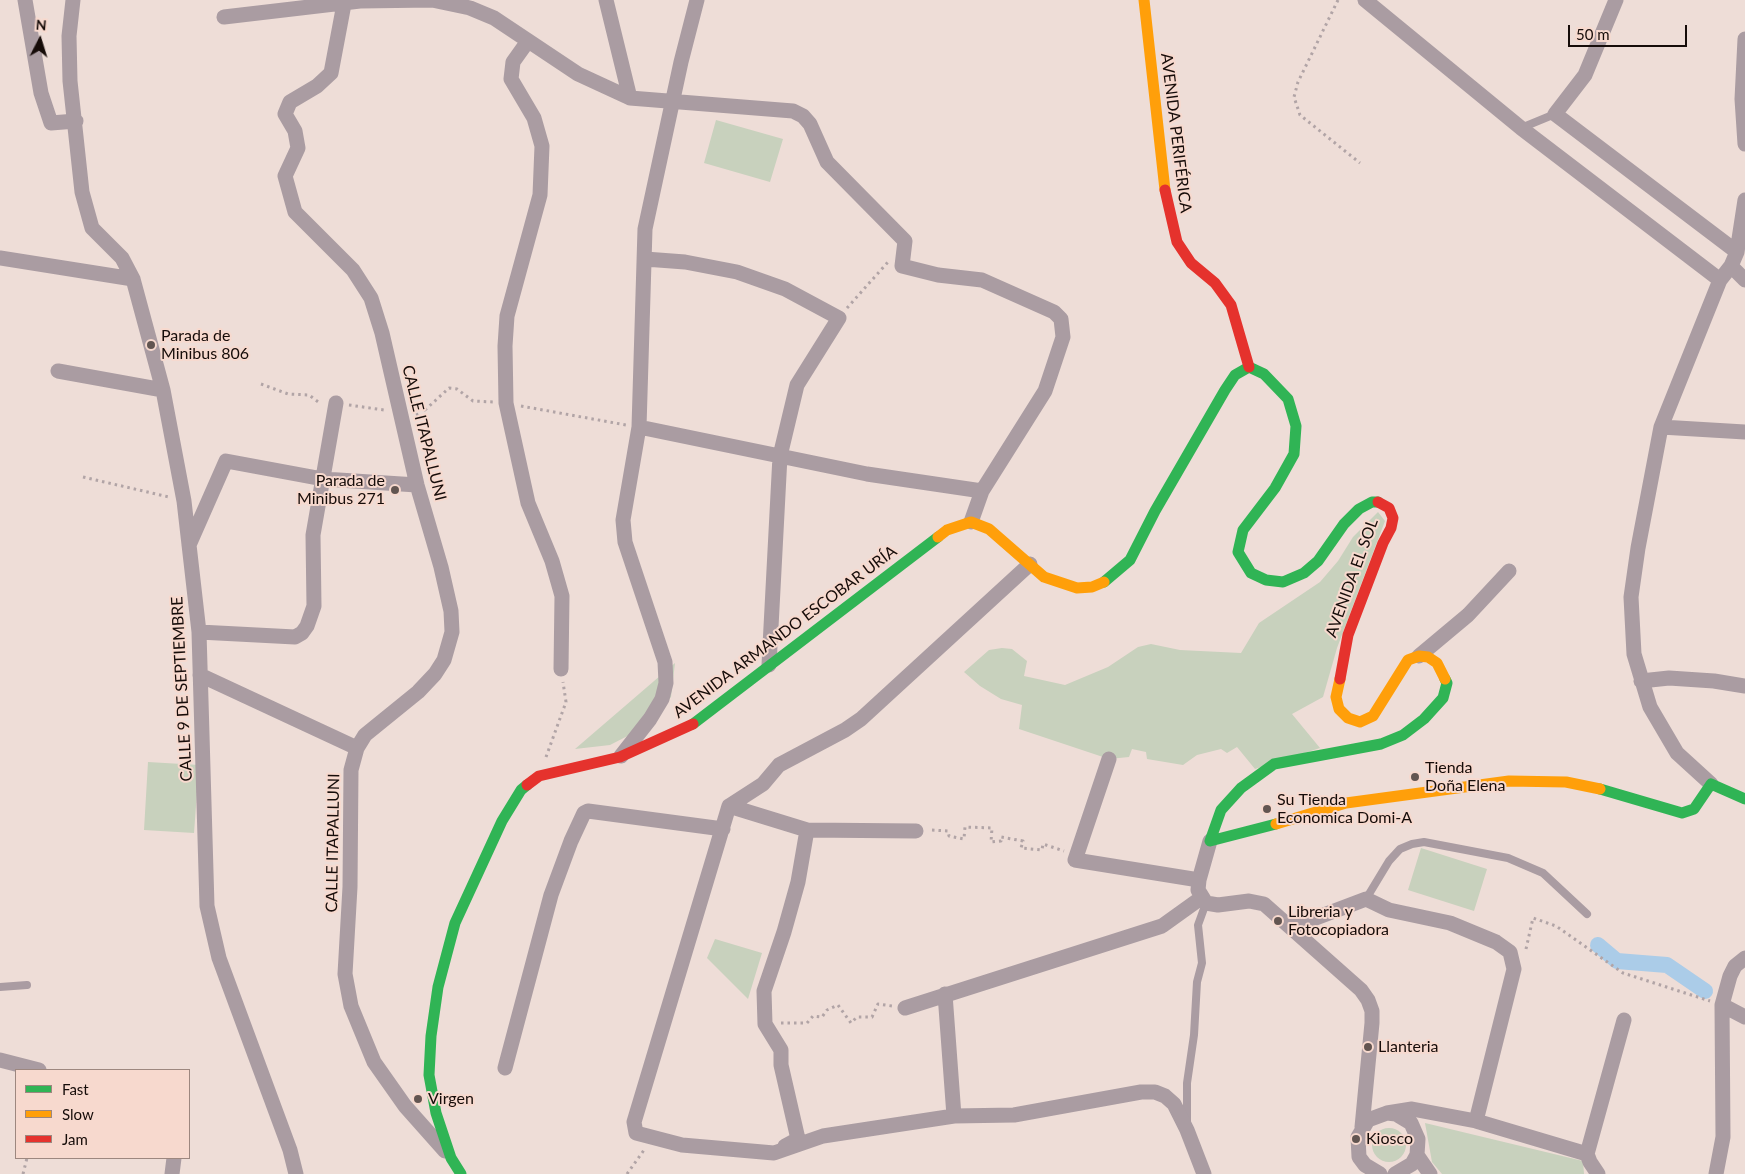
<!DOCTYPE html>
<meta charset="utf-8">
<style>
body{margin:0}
#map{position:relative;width:1745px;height:1174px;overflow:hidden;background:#eeddd7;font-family:Lato,sans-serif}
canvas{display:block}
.legend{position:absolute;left:15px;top:1069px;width:175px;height:90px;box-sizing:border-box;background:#f7d9ce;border:1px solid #9d877f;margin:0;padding:6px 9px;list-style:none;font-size:15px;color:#160c09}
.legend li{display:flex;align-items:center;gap:10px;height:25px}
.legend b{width:25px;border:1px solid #9d877f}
.north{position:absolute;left:15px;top:15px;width:50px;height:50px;-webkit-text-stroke:4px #f7d9ce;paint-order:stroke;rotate:5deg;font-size:14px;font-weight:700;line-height:20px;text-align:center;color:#160c09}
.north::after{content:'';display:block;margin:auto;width:18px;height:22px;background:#160c09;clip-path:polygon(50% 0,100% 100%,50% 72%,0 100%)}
.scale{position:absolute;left:1568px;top:25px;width:119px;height:22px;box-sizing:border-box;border:2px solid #160c09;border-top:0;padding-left:6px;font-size:15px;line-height:18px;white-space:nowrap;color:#160c09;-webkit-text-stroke:4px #f7d9ce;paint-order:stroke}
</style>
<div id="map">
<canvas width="1745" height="1174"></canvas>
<ul class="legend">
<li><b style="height:6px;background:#30b455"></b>Fast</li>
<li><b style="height:6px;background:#ff9f0a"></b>Slow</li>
<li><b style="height:6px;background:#e5322d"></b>Jam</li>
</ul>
<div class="north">N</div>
<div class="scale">50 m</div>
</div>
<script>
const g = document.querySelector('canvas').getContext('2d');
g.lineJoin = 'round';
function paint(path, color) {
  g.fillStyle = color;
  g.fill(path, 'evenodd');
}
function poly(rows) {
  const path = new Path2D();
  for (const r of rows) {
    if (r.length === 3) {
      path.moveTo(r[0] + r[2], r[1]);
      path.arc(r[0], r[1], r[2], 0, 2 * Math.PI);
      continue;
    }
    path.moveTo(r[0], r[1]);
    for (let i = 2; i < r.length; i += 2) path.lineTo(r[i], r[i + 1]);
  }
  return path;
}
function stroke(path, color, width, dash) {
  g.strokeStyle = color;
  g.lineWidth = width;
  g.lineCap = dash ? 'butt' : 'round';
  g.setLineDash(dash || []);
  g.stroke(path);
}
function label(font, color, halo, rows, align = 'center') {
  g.font = font + ' Lato,sans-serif';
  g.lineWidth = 4;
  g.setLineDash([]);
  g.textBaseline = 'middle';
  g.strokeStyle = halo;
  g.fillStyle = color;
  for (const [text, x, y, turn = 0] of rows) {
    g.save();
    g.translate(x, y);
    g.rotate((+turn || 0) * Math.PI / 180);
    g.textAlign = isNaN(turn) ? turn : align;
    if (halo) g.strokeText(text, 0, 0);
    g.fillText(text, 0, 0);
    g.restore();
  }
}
const green = poly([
 [716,120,783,139,770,182,704,163],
 [1378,512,1385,521,1337,648,1323,697,1292,714,1320,748,1255,769,1237,747,1227,753,1221,749,1197,755,1183,765,1147,759,1146,752,1132,749,1129,757,1109,759,1019,729,1022,705,1001,699,980,686,964,672,989,650,1002,648,1012,649,1027,661,1024,676,1065,685,1108,667,1138,647,1151,644,1180,650,1241,653,1259,623,1320,582,1338,561,1353,537],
 [675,663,671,697,647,726,610,745,575,749],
 [148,762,199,765,194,833,144,830],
 [1421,848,1487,869,1474,911,1408,890],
 [715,939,762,953,748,999,707,958],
 [1425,1123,1583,1161,1584,1174,1442,1174,1432,1162],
 [1389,1145,17]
]);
const canal = poly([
 [1598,945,1617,961,1667,965,1705,991]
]);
const path = poly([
 [1338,0,1298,82,1294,97,1300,115,1360,163],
 [847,308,888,262],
 [261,384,288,394,309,395,321,404],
 [349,405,384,410],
 [521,406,626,425],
 [416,415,419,414,417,408,421,406,425,410,449,388,457,389,473,401,493,402],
 [83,477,169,497],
 [546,757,566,702,563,682],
 [932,830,948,831,949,836,964,839,965,827,992,828,991,842,1001,841,1001,837,1023,841,1021,848,1042,850,1043,844,1064,851],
 [1526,949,1533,918,1556,926,1623,973,1710,1001],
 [781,1023,807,1023,813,1016,822,1017,827,1010,838,1005,851,1023,857,1017,872,1017,878,1004,892,1006],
 [23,1174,27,1158],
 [627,1174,644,1150]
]);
const lane = poly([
 [1521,128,1555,114],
 [1366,899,1389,861,1400,849,1412,844,1424,842,1508,858,1543,873,1587,914],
 [0,987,27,985],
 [1187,1123,1187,1083,1194,1035,1197,982,1202,963,1198,925,1206,903]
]);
const street = poly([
 [25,0,41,93,51,123,76,121],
 [73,0,69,36,70,81,82,192,92,228,122,258,133,279,163,390,184,501,199,632,207,906,219,958,290,1150,296,1174],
 [606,0,630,98],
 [1365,0,1521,128,1720,280],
 [1616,0,1585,75,1555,114,1737,252],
 [344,4,331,73,317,86,290,102,285,114,295,131,298,148,285,176,295,212,353,270,371,298,382,333,417,485,441,567,451,611,452,632,444,660,435,674,418,692,365,735,357,748,351,770,350,887,345,974,351,1006,374,1062,405,1106,445,1151],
 [224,17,360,1,432,0,470,8,494,18,578,74,630,98,793,111,803,116,810,124,827,162,905,241,902,266,938,275,982,280,1054,312,1061,319,1063,337,1045,391,982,491,971,522],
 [1745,39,1742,99,1745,144],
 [528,41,513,62,511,79,534,118,542,146,540,195,507,316,505,346,506,403,528,503,552,561,562,596,561,669],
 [0,258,133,279],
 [645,259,685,262,737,272,785,289,839,318,797,385,780,456,769,665],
 [1731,266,1745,280],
 [58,371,163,390],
 [639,427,867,474,982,491],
 [1661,427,1745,432],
 [189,545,226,461,323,479,417,485],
 [1030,564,861,719,845,730,779,765,763,784,729,806,634,1122,636,1133,682,1145,774,1153,823,1136,954,1116,1014,1115,1141,1092,1155,1092,1165,1096,1174,1104,1187,1130,1204,1174],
 [199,632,295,637,302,633,307,626,314,606,313,535,336,403],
 [1419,656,1468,615,1509,571],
 [200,675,357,748],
 [1641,681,1669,678,1714,681,1745,686],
 [621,756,650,719,662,699,666,683,665,662,625,542,623,520,639,427,645,229,681,62,697,0],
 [1109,759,1075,860,1199,880],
 [1711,784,1677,753,1650,707,1634,654,1631,597,1638,548,1661,427,1720,280,1731,266,1737,252,1745,200],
 [729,806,807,830,916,831],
 [1210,841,1199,880,1198,890,1206,903,1218,905,1249,901,1264,904,1361,990,1368,1000,1372,1011,1372,1023,1362,1127],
 [1292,927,1366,899,1389,910,1450,923,1496,942,1510,952,1514,969,1476,1121],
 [945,994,954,1116],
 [1722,1005,1745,1017],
 [905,1008,1162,926,1201,898],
 [0,1060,39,1070],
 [505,1068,551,895,571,841,584,813,588,811,723,829],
 [1387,1113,1412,1109,1476,1121,1587,1154,1590,1162,1598,1174],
 [785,1146,798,1139,781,1065,781,1050,765,1024,764,991,784,932,798,882,807,830],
 [1587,1154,1624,1020],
 [1417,1155,1430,1174],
 [172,1174,174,1158],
 [1380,1174,1365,1165,1359,1157,1358,1137,1368,1120,1387,1113,1396,1114,1411,1123,1418,1139,1417,1155,1412,1164,1395,1174],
 [1716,1174,1723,1137,1722,1005,1730,976,1735,966,1745,958]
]);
const fast = poly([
 [1249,367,1264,374,1288,399,1296,426,1294,454,1275,488,1243,530,1238,552,1251,573,1266,580,1283,582,1304,573,1318,561,1344,524,1359,509,1372,502,1378,502],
 [1104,582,1130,560,1155,511,1225,390,1235,375,1249,367],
 [693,724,938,537],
 [1600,789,1682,813,1694,809,1711,784,1745,799],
 [1276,824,1210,841,1221,810,1241,788,1274,764,1381,744,1403,735,1424,719,1443,698,1447,683,1445,679],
 [461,1174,451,1158,436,1113,429,1075,431,1036,438,987,455,923,502,821,521,790,527,785]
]);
const slow = poly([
 [1144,0,1165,190],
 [938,537,947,530,971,522,989,529,1044,577,1077,588,1092,587,1104,582],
 [1340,679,1336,697,1339,709,1348,718,1360,722,1373,716,1408,660,1419,656,1428,657,1437,663,1445,679],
 [1276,824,1346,803,1509,781,1566,782,1600,789]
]);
const jam = poly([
 [1165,190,1177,242,1191,263,1215,283,1231,305,1249,367],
 [1340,679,1348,635,1383,543,1391,528,1393,518,1389,508,1378,502],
 [527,785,539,776,620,757,693,724]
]);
const markers = [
 [151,345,5,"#625551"],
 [395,490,5,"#625551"],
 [1415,777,5,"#625551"],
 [1267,809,5,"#625551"],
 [1278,921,5,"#625551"],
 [1368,1047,5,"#625551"],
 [418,1099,5,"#625551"],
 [1356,1139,5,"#625551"]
];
const streetNames = [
 ["AVENIDA PERIFÉRICA",1176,133,83],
 ["CALLE ITAPALLUNI",424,433,76],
 ["AVENIDA EL SOL",1352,578,-70],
 ["AVENIDA ARMANDO ESCOBAR URÍA",785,632,-37],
 ["CALLE 9 DE SEPTIEMBRE",182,689,-93],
 ["CALLE ITAPALLUNI",333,843,-89]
];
const poiNames = [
 ["Parada de",161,336],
 ["Minibus 806",161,354],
 ["Parada de",385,481,"right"],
 ["Minibus 271",385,499,"right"],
 ["Tienda",1425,768],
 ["Doña Elena",1425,786],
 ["Su Tienda",1277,800],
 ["Economica Domi-A",1277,818],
 ["Libreria y",1288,912],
 ["Fotocopiadora",1288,930],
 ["Llanteria",1378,1047],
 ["Virgen",428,1099],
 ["Kiosco",1366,1139]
];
paint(green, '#c8d1bd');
stroke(canal, '#abcce8', 16);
stroke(path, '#b1a4a6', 3, [2.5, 4]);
stroke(lane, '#aa9ca2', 8);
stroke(street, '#aa9ca2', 15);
stroke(fast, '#30b455', 11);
stroke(slow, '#ff9f0a', 11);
stroke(jam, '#e5322d', 11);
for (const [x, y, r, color] of markers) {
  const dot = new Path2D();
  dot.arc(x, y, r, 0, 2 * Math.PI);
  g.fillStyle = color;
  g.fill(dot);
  stroke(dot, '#f7d9ce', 2);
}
label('16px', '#160c09', '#f7d9ce', streetNames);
label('16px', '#160c09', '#f7d9ce', poiNames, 'left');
</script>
